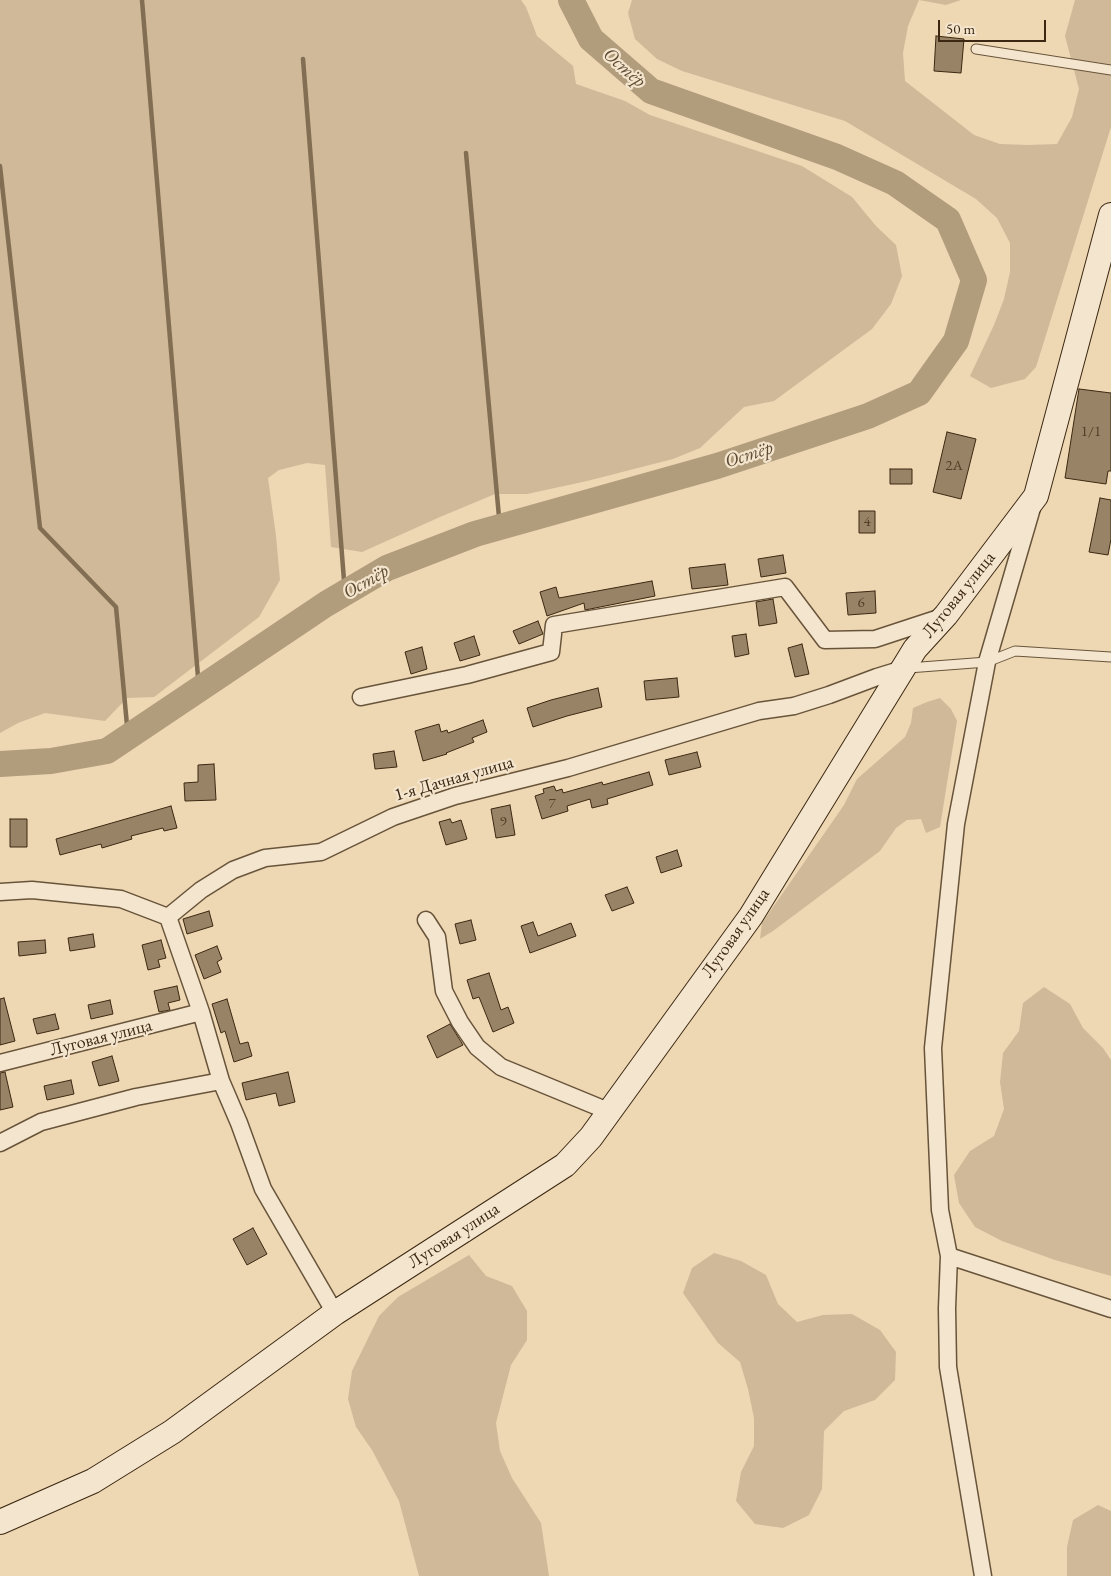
<!DOCTYPE html>
<meta charset="utf-8">
<style>
body{margin:0}
#map{position:relative;width:1111px;height:1576px;overflow:hidden;background:#eed7b3;font-family:"EB Garamond",serif}
canvas{display:block}
.scale{position:absolute;left:938px;top:20px;width:108px;height:22px;box-sizing:border-box;border:2px solid #3c2812;border-top:0;padding-left:6px;font-size:15px;line-height:18px;white-space:nowrap;color:#3c2812;-webkit-text-stroke:4px #f4e5ce;paint-order:stroke}
</style>
<div id="map">
<canvas width="1111" height="1576"></canvas>
<div class="scale">50 m</div>
</div>
<script>
const g = document.querySelector('canvas').getContext('2d');
g.lineJoin = 'round';
function paint(path, color) {
  g.fillStyle = color;
  g.fill(path, 'evenodd');
}
function poly(rows) {
  const path = new Path2D();
  for (const r of rows) {
    path.moveTo(r[0], r[1]);
    for (let i = 2; i < r.length; i += 2) path.lineTo(r[i], r[i + 1]);
  }
  return path;
}
function stroke(path, color, width, dash) {
  g.strokeStyle = color;
  g.lineWidth = width;
  g.lineCap = dash ? 'butt' : 'round';
  g.setLineDash(dash || []);
  g.stroke(path);
}
function label(font, color, halo, rows, align = 'center') {
  g.font = font + ' "EB Garamond",serif';
  g.lineWidth = 4.5;
  g.setLineDash([]);
  g.textBaseline = 'middle';
  g.strokeStyle = halo;
  g.fillStyle = color;
  for (const [text, x, y, turn = 0] of rows) {
    g.save();
    g.translate(x, y);
    g.rotate((+turn || 0) * Math.PI / 180);
    g.textAlign = isNaN(turn) ? turn : align;
    if (halo) g.strokeText(text, 0, 0);
    g.fillText(text, 0, 0);
    g.restore();
  }
}
const green = poly([
 [0,0,521,0,526,7,537,36,573,66,576,84,625,101,650,115,802,166,852,197,876,226,896,245,902,276,891,304,872,329,774,401,744,407,700,448,673,459,587,481,527,494,495,494,440,517,362,552,331,547,325,465,307,463,279,470,268,478,276,536,280,580,259,617,154,697,127,698,105,721,45,713,18,723,0,733],
 [632,0,961,0,946,5,919,0,908,26,903,53,905,81,974,135,1000,144,1028,145,1057,144,1072,117,1079,89,1065,36,1075,0,1111,0,1111,127,1036,367,1025,379,991,388,970,376,994,325,1004,299,1010,272,1010,243,997,218,976,199,845,121,682,71,657,59,635,39,628,13],
 [940,698,951,709,957,721,940,827,926,833,921,819,907,820,896,828,880,851,773,931,760,939,762,923,844,805,857,779,905,737,911,723,913,708,927,702],
 [1044,987,1070,1004,1083,1028,1103,1048,1111,1060,1111,1276,1055,1260,1002,1241,975,1227,959,1203,954,1175,970,1151,994,1136,1004,1109,1000,1082,1003,1053,1019,1031,1023,1003],
 [714,1253,741,1261,766,1275,778,1304,797,1322,823,1315,852,1314,880,1330,896,1352,895,1380,875,1400,844,1411,824,1431,822,1489,809,1515,783,1528,755,1524,736,1501,741,1472,754,1446,754,1418,748,1389,740,1362,718,1343,683,1293,692,1268],
 [469,1255,486,1276,512,1286,527,1311,527,1340,511,1365,496,1423,500,1451,512,1478,541,1523,549,1576,419,1576,399,1501,372,1450,356,1427,348,1399,352,1371,379,1316,398,1297],
 [1098,1505,1111,1511,1111,1576,1067,1576,1067,1547,1073,1520]
]);
const stream = poly([
 [142,0,199,689],
 [303,59,345,593],
 [466,153,500,528],
 [0,166,40,528,116,607,128,736]
]);
const river = poly([
 [0,764,51,761,107,751,326,604,387,568,475,534,717,466,868,416,919,393,956,341,974,280,948,220,895,183,837,157,651,91,591,39,571,0]
]);
const building = poly([
 [936,36,964,39,961,73,934,71,936,36],
 [1079,389,1111,393,1111,471,1108,471,1106,484,1065,478,1079,389],
 [947,432,976,439,961,499,933,492,947,432],
 [890,469,912,469,912,484,890,484,890,469],
 [1100,498,1111,500,1111,539,1108,555,1089,552,1100,498],
 [859,511,875,511,875,533,859,533,859,511],
 [783,555,786,573,761,577,758,559,783,555],
 [725,564,728,585,692,589,689,568,725,564],
 [652,581,655,596,585,610,584,603,547,616,540,592,556,587,559,598,652,581],
 [875,591,876,613,848,615,846,593,875,591],
 [773,599,777,623,759,626,756,602,773,599],
 [538,621,543,634,519,644,513,631,538,621],
 [746,634,749,654,735,657,732,636,746,634],
 [474,636,480,655,460,661,454,643,474,636],
 [802,644,809,674,795,677,788,648,802,644],
 [422,647,427,669,411,674,405,652,422,647],
 [677,678,679,697,646,700,644,681,677,678],
 [598,688,602,707,567,716,533,727,527,708,551,700,598,688],
 [483,720,487,732,472,738,474,742,446,753,447,754,423,761,415,731,439,724,441,732,447,730,448,733,483,720],
 [394,751,397,767,375,769,373,754,394,751],
 [697,752,701,767,669,775,665,760,697,752],
 [214,764,216,800,185,801,184,783,198,782,198,765,214,764],
 [649,772,653,785,607,799,608,804,592,808,590,799,567,806,568,811,542,819,535,796,544,793,543,789,554,786,556,791,562,789,563,793,602,782,603,785,649,772],
 [510,805,515,835,496,838,491,809,510,805],
 [171,806,177,828,164,831,163,828,131,836,132,839,102,848,101,844,60,855,56,839,171,806],
 [10,819,27,819,27,847,10,847,10,819],
 [450,819,452,823,461,820,467,839,446,845,439,822,450,819],
 [677,850,682,866,661,873,656,857,677,850],
 [627,887,634,903,612,911,605,895,627,887],
 [209,911,213,926,187,934,183,919,209,911],
 [471,920,476,940,460,944,455,924,471,920],
 [533,922,538,936,571,923,576,936,530,953,521,926,533,922],
 [93,934,95,947,70,951,68,938,93,934],
 [45,940,46,953,19,956,18,942,45,940],
 [161,940,166,958,158,960,160,967,148,970,142,945,161,940],
 [217,946,222,959,217,962,221,972,204,979,195,955,217,946],
 [489,973,501,1010,508,1007,514,1023,493,1032,479,997,473,999,467,980,489,973],
 [177,986,180,1000,168,1003,170,1010,159,1012,154,991,177,986],
 [4,998,15,1041,0,1045,0,999,4,998],
 [227,999,240,1044,248,1042,252,1056,234,1062,225,1031,221,1033,212,1004,227,999],
 [110,1000,113,1014,91,1019,88,1005,110,1000],
 [55,1014,59,1029,37,1034,33,1019,55,1014],
 [450,1024,463,1045,437,1058,427,1036,450,1024],
 [112,1056,119,1081,99,1086,92,1062,112,1056],
 [5,1072,13,1107,0,1110,0,1073,5,1072],
 [288,1072,295,1102,279,1106,276,1093,246,1100,242,1083,288,1072],
 [71,1080,74,1094,47,1100,44,1086,71,1080],
 [253,1228,267,1254,247,1265,233,1239,253,1228]
]);
const lane = poly([
 [976,49,1111,70],
 [908,668,987,662,1015,651,1111,657]
]);
const street = poly([
 [361,697,467,675,551,652,554,625,785,587,825,640,875,639,942,617],
 [0,892,32,890,121,899,168,917],
 [168,917,201,890,233,870,265,858,321,852,393,817,455,796,568,768,759,711,794,706,829,695,877,677,903,669],
 [168,917,201,1012,221,1081,239,1123,263,1189,335,1313],
 [426,920,437,937,444,991,460,1022,477,1047,501,1067,608,1111],
 [0,1063,201,1012],
 [0,1143,41,1122,136,1097,221,1081],
 [949,1256,1111,1309],
 [983,1576,948,1367,947,1308,949,1256,940,1210,933,1048,956,824,987,662,1032,508]
]);
const secondary = poly([
 [0,1522,93,1481,172,1432,335,1313,565,1165,591,1137,751,916,915,649,946,615,1036,496,1111,215]
]);
const numberNames = [
 ["1/1",1091,432],
 ["2А",954,466],
 ["4",867,522],
 ["6",861,603],
 ["7",552,804],
 ["9",503,822]
];
const streetNames = [
 ["Луговая улица",959,595,-51],
 ["1-я Дачная улица",454,779,-16],
 ["Луговая улица",736,933,-55],
 ["Луговая улица",101,1038,-14],
 ["Луговая улица",454,1236,-33]
];
const waterNames = [
 ["Остёр",624,68,41],
 ["Остёр",749,455,-18],
 ["Остёр",366,582,-30]
];
paint(green, '#d0b998');
stroke(stream, '#826e52', 4.5);
stroke(river, '#b19c7c', 26);
paint(building, '#998366');
stroke(building, '#3c2812', 1);
stroke(lane, '#68543a', 11);
stroke(street, '#68543a', 19);
stroke(secondary, '#3c2812', 26);
stroke(lane, '#f4e5ce', 9);
stroke(street, '#f4e5ce', 16);
stroke(secondary, '#f4e5ce', 24);
label('15px', '#533f27', null, numberNames);
label('18px', '#3c2812', '#f4e5ce', streetNames);
label('italic 19px', '#5f4b32', '#f4e5ce', waterNames);
</script>
